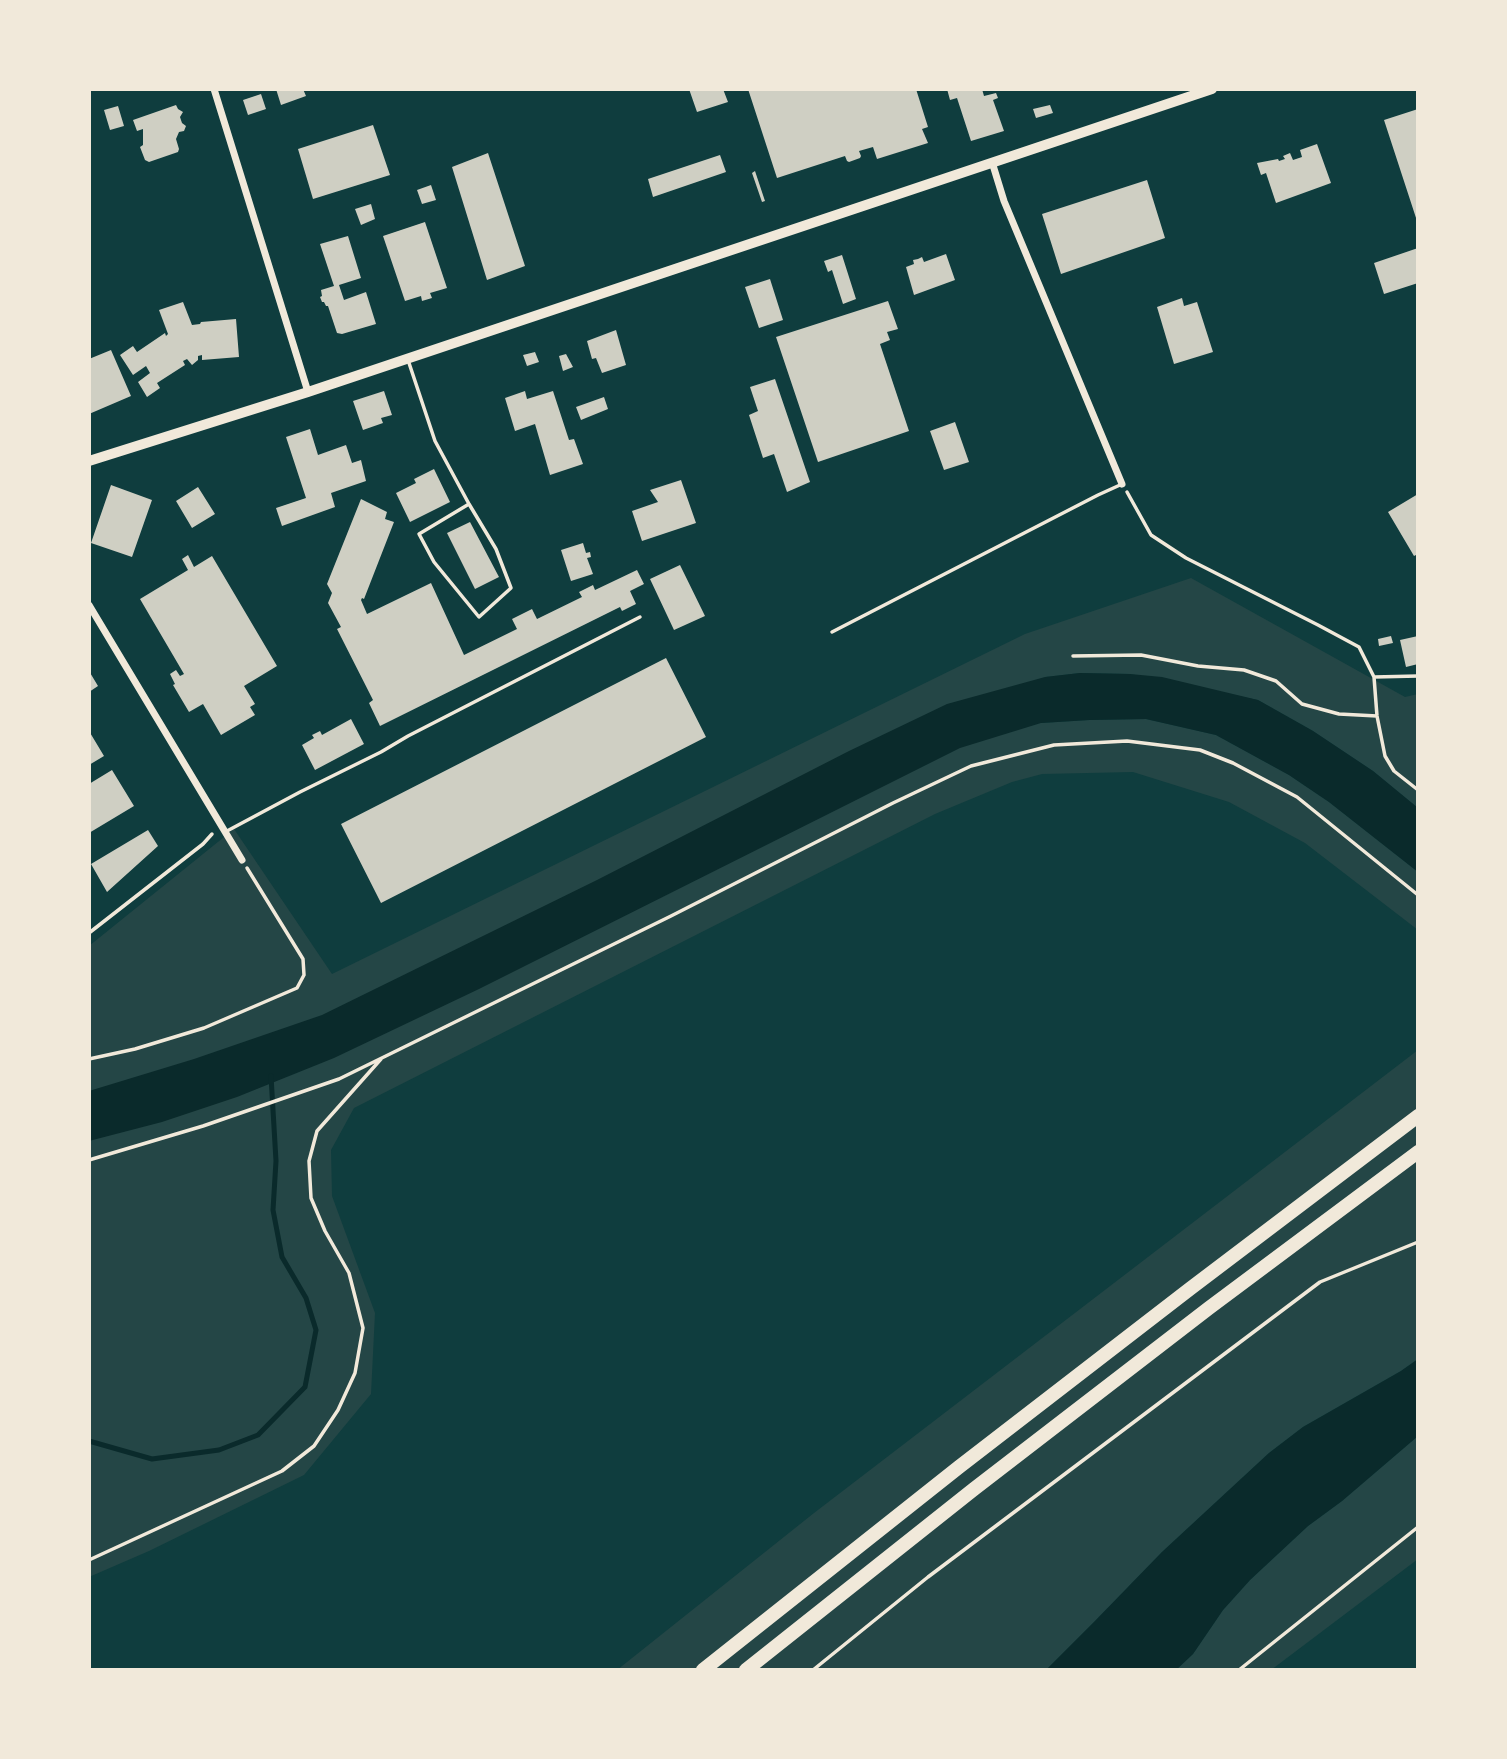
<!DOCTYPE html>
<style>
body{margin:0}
#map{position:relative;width:1507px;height:1759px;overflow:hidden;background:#0f3d3e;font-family:"PT Serif",serif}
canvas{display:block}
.frame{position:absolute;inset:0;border:91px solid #f1e9da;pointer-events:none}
</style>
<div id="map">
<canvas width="1507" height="1759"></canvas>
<div class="frame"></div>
</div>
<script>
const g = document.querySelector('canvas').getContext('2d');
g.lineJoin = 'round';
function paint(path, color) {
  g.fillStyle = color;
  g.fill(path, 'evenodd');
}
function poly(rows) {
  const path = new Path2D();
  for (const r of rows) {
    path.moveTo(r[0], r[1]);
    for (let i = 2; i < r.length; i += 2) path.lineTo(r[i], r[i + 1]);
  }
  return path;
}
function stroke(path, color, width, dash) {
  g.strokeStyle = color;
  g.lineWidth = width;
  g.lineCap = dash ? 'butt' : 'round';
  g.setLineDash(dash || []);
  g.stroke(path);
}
const green = poly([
 [1191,578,1405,697,1418,694,1418,808,1373,771,1313,731,1258,700,1130,674,1080,673,1046,677,1041,723,1089,720,1146,719,1216,735,1289,775,1329,802,1418,872,1418,930,1305,843,1229,802,1133,772,1042,774,1012,782,935,814,354,1108,331,1150,332,1196,375,1313,371,1394,304,1475,149,1551,89,1577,89,946,234,829,332,974,1025,634],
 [1418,1050,1418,1359,1401,1371,1303,1427,1269,1453,1162,1552,1095,1621,1046,1670,617,1670,814,1513],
 [1418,1436,1418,1559,1271,1670,1176,1670,1193,1654,1223,1610,1250,1580,1308,1526,1342,1501]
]);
const water = poly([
 [1080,673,1130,674,1162,677,1258,700,1313,731,1373,771,1418,808,1418,872,1329,802,1289,775,1216,735,1146,719,1089,720,1041,723,960,748,479,989,334,1058,237,1097,162,1122,89,1141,89,1091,194,1059,322,1015,597,880,849,751,947,704,1045,677],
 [1418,1359,1418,1436,1342,1501,1308,1526,1250,1580,1223,1610,1193,1654,1176,1670,1046,1670,1095,1621,1162,1552,1269,1453,1303,1427,1401,1371]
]);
const stream = poly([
 [89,1441,152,1459,219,1450,258,1435,305,1387,316,1330,306,1298,282,1257,273,1210,276,1161,271,1076]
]);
const building = poly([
 [276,89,303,89,306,96,281,105],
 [689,89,723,89,728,102,697,112],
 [748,89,916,89,928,127,922,129,928,143,877,159,873,147,859,151,861,156,860,158,849,162,847,161,845,156,777,178],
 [947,89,982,89,984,96,996,93,998,98,993,100,1004,131,971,141,957,98,950,100],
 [261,94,266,109,248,115,243,100],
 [176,105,178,109,183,112,180,117,182,123,186,126,184,131,179,132,176,139,179,149,178,152,149,162,145,160,140,147,143,145,143,129,137,131,133,120],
 [1050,105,1053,113,1036,118,1033,109],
 [118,106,124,126,110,130,104,110],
 [1418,109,1418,221,1417,221,1384,120],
 [373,125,390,175,313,199,298,149],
 [1317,144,1331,183,1276,203,1266,173,1261,175,1257,163,1278,159,1279,161,1285,159,1283,156,1290,153,1293,160,1302,157,1300,150],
 [488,153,525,266,487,280,452,167],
 [720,155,726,172,653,197,648,179],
 [755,171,765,201,762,202,752,173],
 [1147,180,1165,238,1061,274,1042,214],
 [431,185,436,200,422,204,417,190],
 [371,204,375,219,361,225,355,209],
 [425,222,447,288,430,293,432,298,422,301,421,296,405,301,383,236],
 [348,236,361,278,339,285,344,300,366,292,376,324,342,334,337,333,328,306,326,306,324,302,322,302,320,297,322,296,321,290,334,286,320,244],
 [1418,248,1418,283,1384,294,1374,263],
 [946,254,955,280,914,295,906,267,914,264,913,260,918,259,922,257,924,262],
 [842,255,856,299,843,304,832,270,828,272,824,261],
 [770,279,783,320,759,328,745,287],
 [1182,298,1184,306,1197,302,1213,352,1174,364,1157,307],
 [888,301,898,329,887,332,890,340,880,344,909,431,818,462,776,337],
 [183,302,192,325,200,324,201,322,236,319,239,357,202,360,202,355,198,356,198,360,192,365,187,359,183,361,185,365,157,383,160,388,147,397,138,382,150,373,146,366,133,375,120,355,133,346,137,352,165,333,166,336,168,334,159,310],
 [616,330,626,365,602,373,596,358,592,359,587,341],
 [111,350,131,396,89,414,89,359],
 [535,352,539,362,527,366,523,355],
 [566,354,573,367,563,371,559,356],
 [775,379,810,482,787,492,774,454,763,458,749,415,758,411,750,387],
 [384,391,392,415,381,418,383,423,363,430,353,401],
 [525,391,527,399,553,391,569,440,574,439,583,464,550,475,535,424,515,431,505,398],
 [604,397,608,409,581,420,576,407],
 [955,422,969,462,944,470,930,431],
 [310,429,318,455,346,445,352,463,361,460,366,481,331,493,335,507,282,526,276,508,306,498,286,437],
 [434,469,450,502,410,522,396,493,416,483,414,479],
 [681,480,696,523,642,541,632,511,658,502,650,490],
 [111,485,152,500,132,557,91,543],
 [198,487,215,514,192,528,176,501],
 [1418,494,1418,554,1414,556,1388,512],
 [361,499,387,512,385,519,394,522,364,599,362,598,361,600,367,614,431,583,464,655,517,629,512,619,532,609,537,619,582,597,579,592,593,585,595,590,637,570,644,584,630,591,636,604,622,611,620,607,380,726,369,703,373,700,337,629,341,627,328,603,332,593,327,584],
 [470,522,499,577,475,589,447,533],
 [583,543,586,553,590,552,591,557,587,558,593,574,571,581,561,550],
 [188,555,194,567,212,556,277,666,244,686,255,704,250,707,255,715,221,735,203,704,189,712,173,685,175,684,170,674,176,670,180,676,184,674,140,599,188,570,182,559],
 [680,565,705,616,674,630,650,579],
 [1391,636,1393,643,1379,646,1378,639],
 [1418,636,1418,664,1406,667,1400,640],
 [666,658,706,737,381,903,341,824],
 [89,671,98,686,89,692],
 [351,719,364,744,315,770,302,745,314,738,312,735,320,731,322,735],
 [89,731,104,756,89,765],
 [112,770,134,806,89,833,89,784],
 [148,830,158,846,107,892,91,864]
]);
const path = poly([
 [1127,492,1151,535,1186,558,1318,625,1359,647,1374,677,1377,716,1385,756,1394,771,1418,790],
 [1073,656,1141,655,1198,666,1244,670,1276,681,1302,704,1339,714,1377,716],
 [1374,677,1418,676],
 [89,933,203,844,212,834],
 [89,1059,135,1049,204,1028,297,988,304,975,303,959,247,868],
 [89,1160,203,1126,339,1079,671,916,893,803,971,766,1054,745,1127,741,1200,750,1233,763,1297,797,1418,895],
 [89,1560,282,1471,314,1446,338,1410,355,1373,363,1328,349,1273,325,1231,311,1198,309,1161,317,1131,381,1059],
 [813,1670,928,1577,1320,1282,1418,1242],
 [1239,1670,1418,1527]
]);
const service = poly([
 [408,360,435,441,469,504,419,534,434,562,479,617,511,588,496,549,469,504],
 [832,632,1098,495,1120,485],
 [227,831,300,792,381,752,408,736,640,617]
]);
const minor = poly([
 [214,89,308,392],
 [992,162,1004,201,1122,484],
 [89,605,242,860]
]);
const tertiary = poly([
 [89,461,308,392,1212,89]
]);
const motorway = poly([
 [703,1670,959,1467,1191,1288,1418,1116],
 [746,1670,974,1489,1209,1308,1418,1152]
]);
paint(green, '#244646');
paint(water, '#0a2a2b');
stroke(stream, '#0a2a2b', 5);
paint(building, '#cfcfc3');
stroke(path, '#f1e9da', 3.5);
stroke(service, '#f1e9da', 3.5);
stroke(minor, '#f1e9da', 7);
stroke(tertiary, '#f1e9da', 10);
stroke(motorway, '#f1e9da', 14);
</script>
